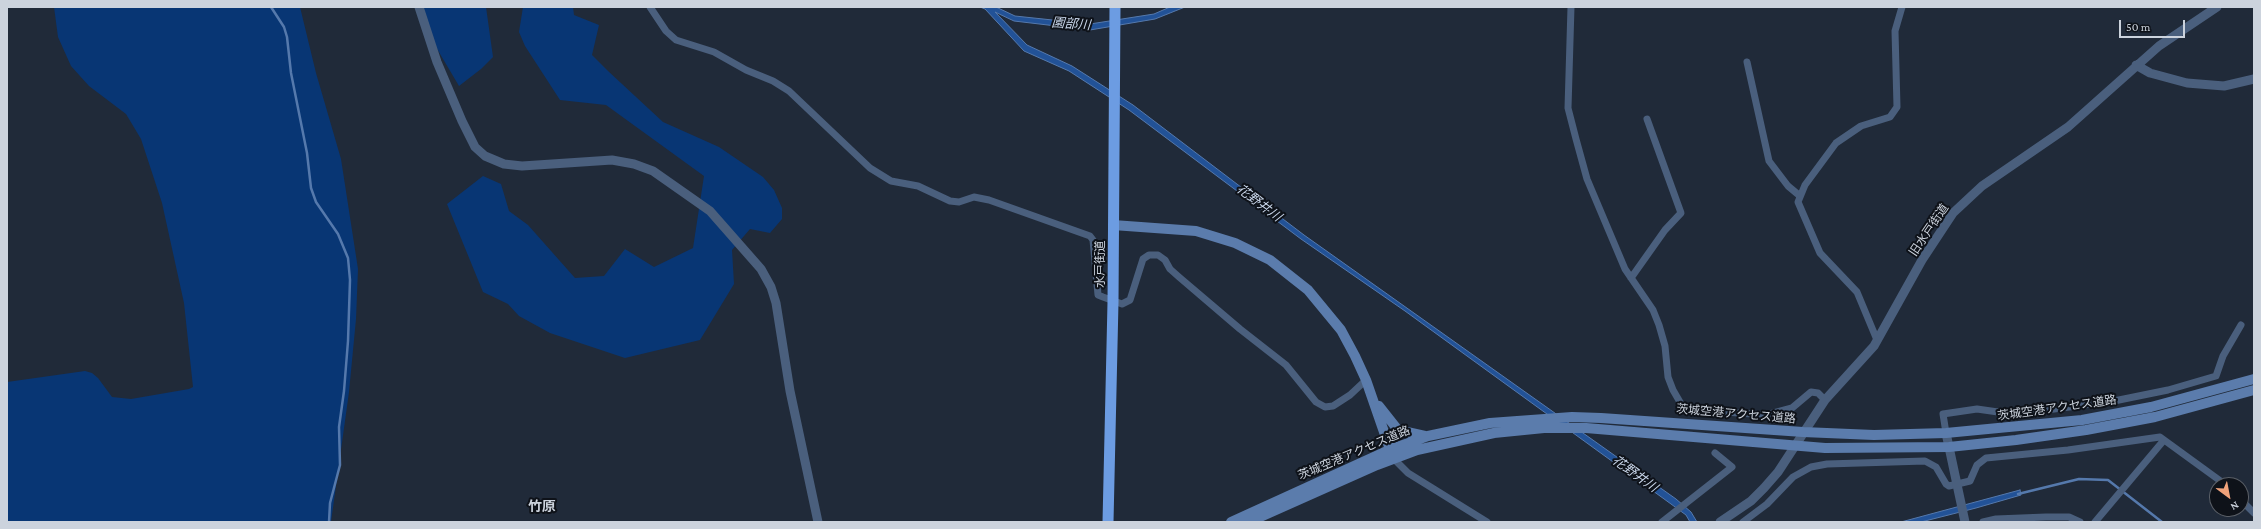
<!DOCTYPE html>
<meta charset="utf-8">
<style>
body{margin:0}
#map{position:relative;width:2261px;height:529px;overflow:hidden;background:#202a39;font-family:"Crimson Pro",serif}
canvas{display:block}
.frame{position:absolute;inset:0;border:8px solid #ccd3dd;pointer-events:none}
.north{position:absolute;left:2209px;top:477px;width:40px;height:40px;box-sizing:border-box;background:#0e1219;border:1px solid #5a5f67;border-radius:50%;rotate:148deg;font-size:11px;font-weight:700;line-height:16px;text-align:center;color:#ccd3dd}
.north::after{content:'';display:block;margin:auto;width:14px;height:18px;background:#f0a27a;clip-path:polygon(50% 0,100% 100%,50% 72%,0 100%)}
.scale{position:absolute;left:2119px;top:20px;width:66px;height:18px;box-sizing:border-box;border:2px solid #ccd3dd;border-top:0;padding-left:5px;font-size:12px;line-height:14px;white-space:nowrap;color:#ccd3dd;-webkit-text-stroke:3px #0e1219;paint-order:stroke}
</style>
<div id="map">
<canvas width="2261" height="529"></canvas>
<div class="frame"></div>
<div class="north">N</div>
<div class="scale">50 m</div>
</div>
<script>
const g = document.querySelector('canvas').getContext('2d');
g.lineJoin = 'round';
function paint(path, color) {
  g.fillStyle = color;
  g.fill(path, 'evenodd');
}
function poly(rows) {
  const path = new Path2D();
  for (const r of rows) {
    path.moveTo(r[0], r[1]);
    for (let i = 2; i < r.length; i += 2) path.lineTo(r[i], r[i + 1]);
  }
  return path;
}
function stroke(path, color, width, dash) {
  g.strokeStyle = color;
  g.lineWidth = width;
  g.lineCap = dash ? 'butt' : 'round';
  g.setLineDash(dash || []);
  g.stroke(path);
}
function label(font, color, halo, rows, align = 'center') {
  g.font = font + ' "Crimson Pro","Noto Sans JP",serif';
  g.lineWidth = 4;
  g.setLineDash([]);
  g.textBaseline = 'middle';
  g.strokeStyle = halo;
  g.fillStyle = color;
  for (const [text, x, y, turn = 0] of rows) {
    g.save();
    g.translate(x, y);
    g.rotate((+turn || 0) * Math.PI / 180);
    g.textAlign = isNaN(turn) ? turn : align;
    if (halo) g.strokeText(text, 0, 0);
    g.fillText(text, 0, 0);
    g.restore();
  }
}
const green = poly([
 [54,7,300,7,316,73,341,159,358,269,356,319,349,392,331,522,7,522,7,382,85,371,92,373,98,378,112,397,131,399,189,389,193,387,184,303,162,203,141,139,126,114,89,86,71,66,58,37],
 [420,7,486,7,493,57,481,69,459,86,433,42],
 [523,7,573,7,574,15,599,25,592,55,608,71,663,122,719,147,763,177,774,190,782,208,782,219,770,233,750,229,732,250,734,284,700,340,625,358,550,333,519,316,508,304,483,292,447,204,483,176,501,184,509,211,528,225,575,278,604,276,625,249,654,267,693,248,704,176,606,105,560,100,525,46,519,32]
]);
const water = poly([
 [980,7,996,7,1015,16,1090,24,1154,14,1170,7,1185,7,1155,19,1090,30,1014,21,995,12,1027,45,1072,66,1133,105,1304,235,1676,499,1691,512,1697,522,1690,522,1686,515,1671,504,1405,311,1301,239,1129,110,1069,71,1024,51,985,9,980,7],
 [2020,490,2021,495,1976,508,1921,522,1901,522,2020,490]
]);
const stream = poly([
 [271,7,284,27,287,37,291,73,307,153,311,188,316,202,338,234,348,258,350,280,348,341,344,391,339,427,340,465,330,503,329,522],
 [2018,494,2079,479,2108,480,2162,522]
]);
const minor = poly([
 [650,7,666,31,676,40,714,52,746,70,773,81,789,91,870,168,891,181,918,186,950,201,959,202,974,197,989,200,1090,236,1093,240,1098,295,1103,297,1122,304,1130,300,1143,259,1149,255,1158,255,1165,260,1170,269,1179,277,1240,329,1286,365,1316,402,1325,407,1333,406,1350,395,1366,380],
 [1571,7,1568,108,1576,139,1587,179,1625,269,1653,310,1659,325,1665,346,1668,377,1673,390,1684,409,1766,415,1792,408,1811,392,1818,393,1825,400],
 [1747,62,1769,161,1788,186,1800,196],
 [1631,278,1665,230,1681,213,1647,119],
 [1877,340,1857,292,1820,253,1798,202,1805,185,1836,143,1861,126,1890,117,1897,107,1895,31,1902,7],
 [1946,433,1943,414,1977,409,2005,413,2024,413,2114,401,2168,390,2216,376,2223,356,2241,325],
 [1394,459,1408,473,1487,522],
 [2241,500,2254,513],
 [1662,522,1732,467,1715,453],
 [1743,522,1767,504,1793,477,1811,467,1827,464,1925,461,1936,467,1946,484,1949,486,1970,481,1977,465,1986,458,2068,450,2160,437,2226,485],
 [1983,522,1996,519,2046,517,2069,517,2080,522],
 [2095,522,2164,440]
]);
const tertiary = poly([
 [419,7,437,62,462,121,475,147,485,156,504,164,522,166,612,160,634,164,653,171,710,211,761,269,771,287,776,303,790,391,818,522],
 [2136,65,2150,73,2187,83,2224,86,2254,79],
 [1946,433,1965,522],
 [1720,522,1751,501,1764,488,1778,472,1825,400,1874,346,1922,260,1953,213,1982,186,2068,127,2159,46,2217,7]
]);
const secondary = poly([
 [1113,225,1196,231,1235,243,1270,260,1308,290,1341,330,1355,356,1366,380,1392,455],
 [1379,406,1398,430,1425,436],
 [1231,522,1389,450,1428,436,1490,423,1572,417,1601,418,1803,432,1874,435,1946,433,2082,420,2151,407,2254,379],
 [1249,522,1377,465,1417,450,1494,433,1544,428,1586,428,1825,448,1949,447,2016,440,2086,430,2155,417,2254,390]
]);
const trunk = poly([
 [1108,522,1113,302,1115,7]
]);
const streetNames = [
 ["旧水戸街道",1929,230,-56],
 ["水戸街道",1100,264,-90],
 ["茨城空港アクセス道路",2057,408,-8],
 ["茨城空港アクセス道路",1736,414,5],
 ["茨城空港アクセス道路",1354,453,-23]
];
const waterNames = [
 ["園部川",1071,24,4],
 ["花野井川",1259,203,37],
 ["花野井川",1635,474,36]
];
const quarterNames = [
 ["竹原",542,507]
];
paint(green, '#083674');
paint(water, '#225297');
stroke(water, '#5579ac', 1);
stroke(stream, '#5579ac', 2.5);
stroke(minor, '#4a5f7d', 7);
stroke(tertiary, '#4a5f7d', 9);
stroke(secondary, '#5b7cac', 10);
stroke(trunk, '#6c9ce2', 11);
label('12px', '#ccd3dd', '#0e1219', streetNames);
label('italic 13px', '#cad7eb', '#0e1219', waterNames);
label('bold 14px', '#ccd3dd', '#0e1219', quarterNames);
</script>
